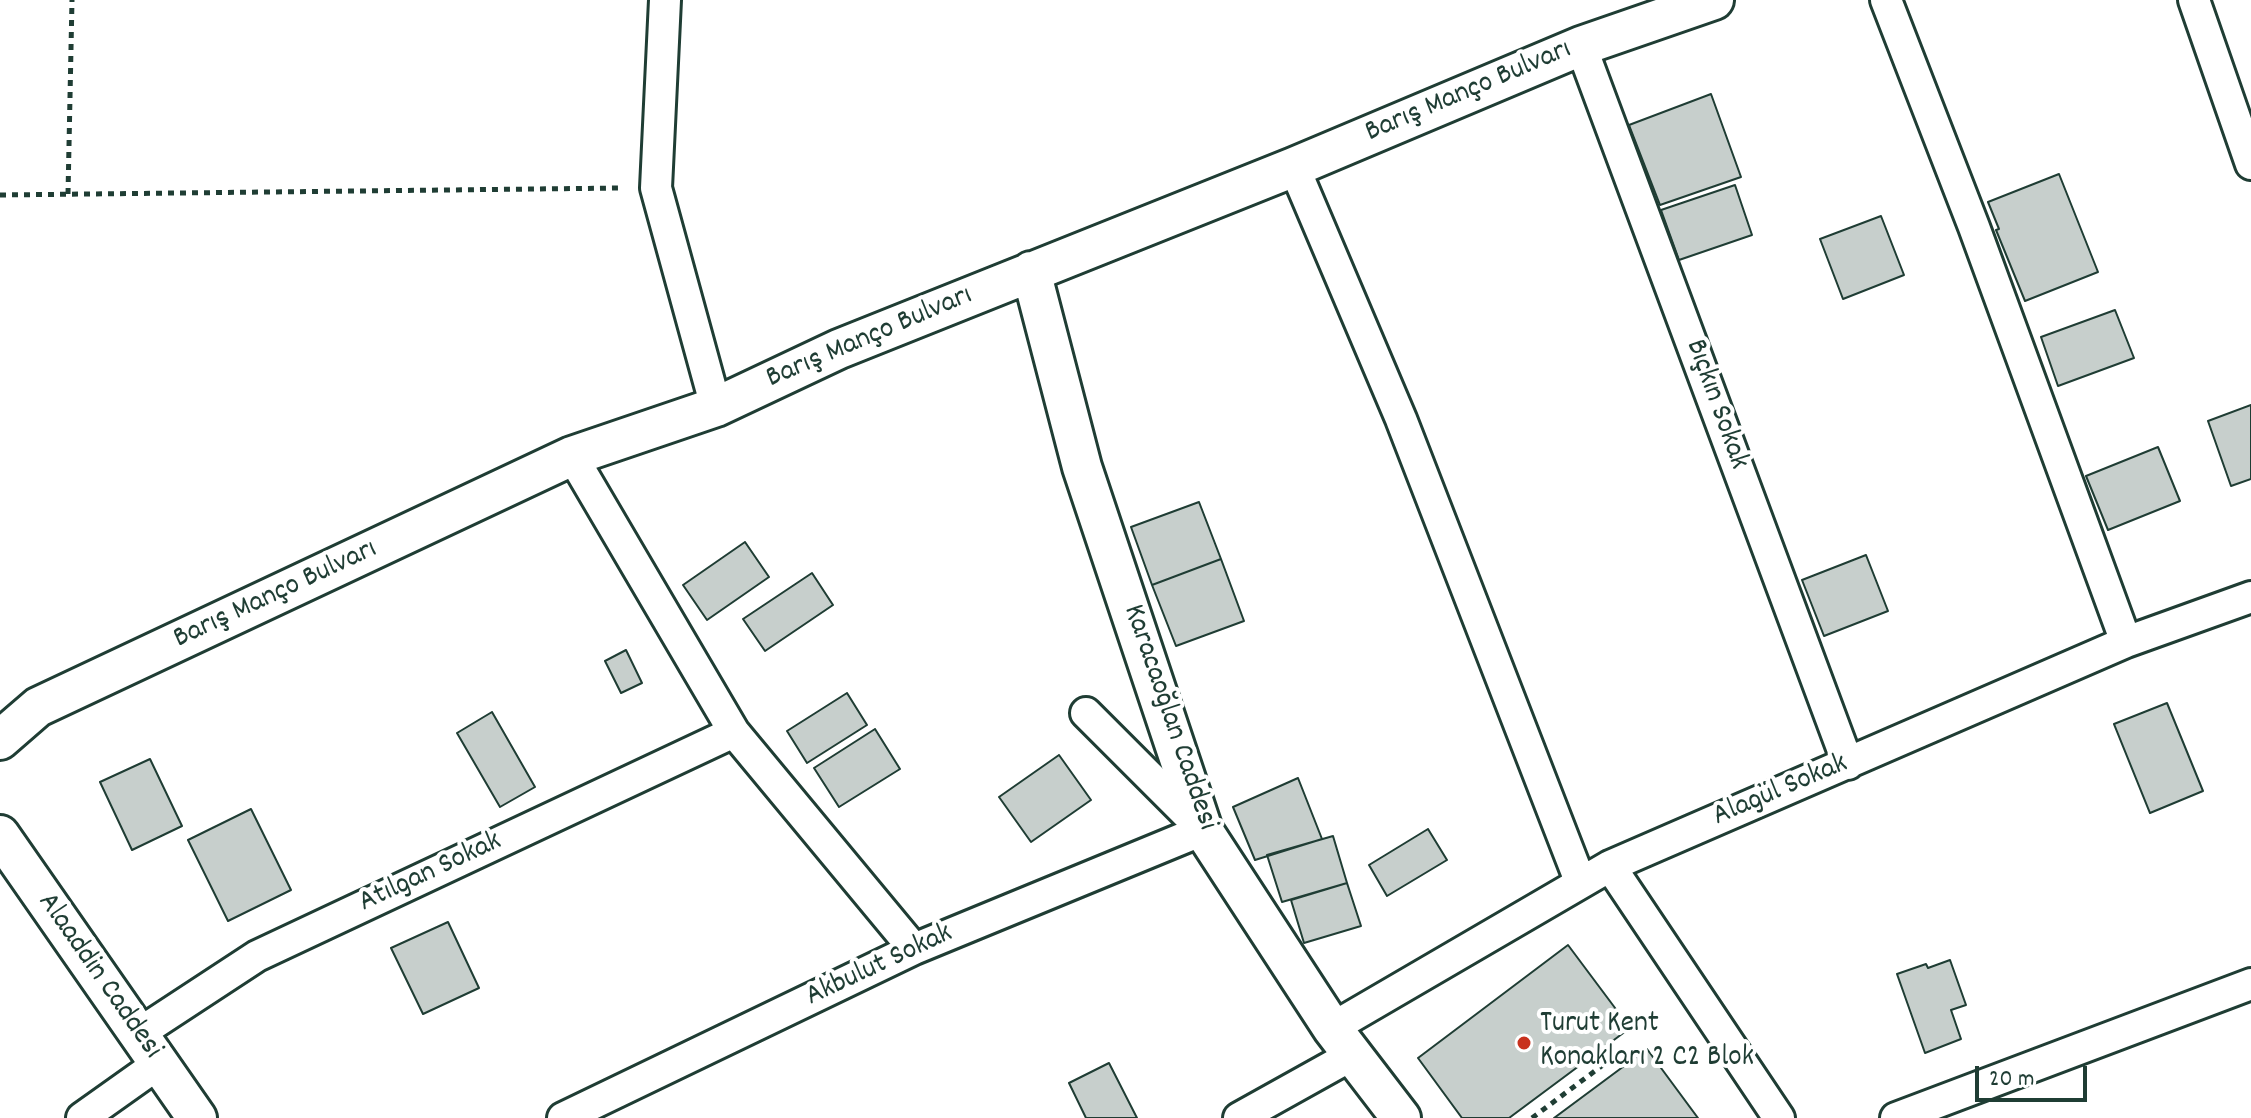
<!DOCTYPE html>
<meta charset="utf-8">
<style>
body{margin:0}
#map{position:relative;width:2251px;height:1118px;overflow:hidden;background:#fff;font-family:Dekko,sans-serif}
canvas{display:block}
.scale{position:absolute;left:1975px;top:1066px;width:112px;height:36px;box-sizing:border-box;border:4px solid #1f3d34;border-top:0;padding-left:10px;font-size:24px;line-height:28px;white-space:nowrap;color:#1f3d34;-webkit-text-stroke:6px #fff;paint-order:stroke}
</style>
<div id="map">
<canvas width="2251" height="1118"></canvas>
<div class="scale">20 m</div>
</div>
<script>
const g = document.querySelector('canvas').getContext('2d');
g.lineJoin = 'round';
function paint(path, color) {
  g.fillStyle = color;
  g.fill(path, 'evenodd');
}
function poly(rows) {
  const path = new Path2D();
  for (const r of rows) {
    path.moveTo(r[0], r[1]);
    for (let i = 2; i < r.length; i += 2) path.lineTo(r[i], r[i + 1]);
  }
  return path;
}
function stroke(path, color, width, dash) {
  g.strokeStyle = color;
  g.lineWidth = width;
  g.lineCap = dash ? 'butt' : 'round';
  g.setLineDash(dash || []);
  g.stroke(path);
}
function label(font, color, halo, rows, align = 'center') {
  g.font = font + ' Dekko,sans-serif';
  g.lineWidth = 8;
  g.setLineDash([]);
  g.textBaseline = 'middle';
  g.strokeStyle = halo;
  g.fillStyle = color;
  for (const [text, x, y, turn = 0] of rows) {
    g.save();
    g.translate(x, y);
    g.rotate((+turn || 0) * Math.PI / 180);
    g.textAlign = isNaN(turn) ? turn : align;
    if (halo) g.strokeText(text, 0, 0);
    g.fillText(text, 0, 0);
    g.restore();
  }
}
const building = poly([
 [1711,94,1741,177,1660,205,1629,125,1711,94],
 [2059,174,2098,272,2025,301,1996,230,1999,229,1988,202,2059,174],
 [1735,185,1752,235,1679,260,1661,210,1735,185],
 [1881,216,1904,275,1843,299,1820,239,1881,216],
 [2115,310,2134,358,2058,386,2041,337,2115,310],
 [2251,405,2251,479,2231,486,2208,421,2251,405],
 [2158,447,2180,501,2108,530,2086,476,2158,447],
 [1199,502,1221,559,1152,585,1131,527,1199,502],
 [745,542,769,577,707,620,683,585,745,542],
 [1866,555,1888,611,1824,636,1802,580,1866,555],
 [1221,559,1244,621,1176,646,1152,585,1221,559],
 [812,573,833,605,765,651,743,619,812,573],
 [626,650,642,683,621,693,605,661,626,650],
 [847,693,867,725,807,763,787,731,847,693],
 [2167,703,2203,791,2150,813,2114,724,2167,703],
 [492,712,535,787,500,807,457,733,492,712],
 [875,729,900,769,839,807,814,768,875,729],
 [1059,755,1091,800,1031,842,999,797,1059,755],
 [150,759,182,826,132,850,100,782,150,759],
 [1298,778,1322,839,1255,860,1233,807,1298,778],
 [251,809,291,890,228,921,188,840,251,809],
 [1428,829,1447,860,1387,896,1369,865,1428,829],
 [1333,836,1347,883,1282,902,1267,855,1333,836],
 [1347,883,1361,926,1304,943,1291,900,1347,883],
 [448,922,479,988,423,1014,391,948,448,922],
 [1568,945,1630,1028,1509,1118,1462,1118,1418,1058,1568,945],
 [1950,960,1966,1005,1951,1010,1961,1039,1925,1053,1897,974,1926,964,1928,968,1950,960],
 [1647,1049,1698,1118,1554,1118,1647,1049],
 [1109,1063,1137,1118,1086,1118,1069,1083,1109,1063]
]);
const path = poly([
 [68,194,72,0],
 [0,195,623,188],
 [1532,1118,1627,1047]
]);
const minor = poly([
 [665,0,656,188,716,407],
 [1886,0,1974,227,2126,642],
 [2194,0,2251,164],
 [1581,46,1848,764],
 [1294,167,1401,419,1580,881],
 [572,456,734,732,914,949],
 [1610,866,1779,1118],
 [1332,1028,1610,866,2126,642,2251,597],
 [138,1034,257,956,734,732],
 [82,1118,158,1064],
 [563,1118,914,949,1203,830,1086,713],
 [1239,1118,1354,1054],
 [1896,1118,2251,984]
]);
const tertiary = poly([
 [1031,271,1082,467,1203,830,1332,1028,1401,1118],
 [0,740,38,707,572,456,716,407,839,349,1294,167,1581,46,1714,0],
 [0,835,197,1118]
]);
const markers = [
 [1524,1043,8,"#c8321e"]
];
const streetNames = [
 ["Barış Manço Bulvarı",1469,93,-23],
 ["Barış Manço Bulvarı",870,339,-23],
 ["Bıçkın Sokak",1715,405,70],
 ["Barış Manço Bulvarı",276,596,-25],
 ["Karacaoğlan Caddesi",1168,718,71],
 ["Alagül Sokak",1781,792,-23],
 ["Atılgan Sokak",431,874,-25],
 ["Akbulut Sokak",880,967,-25],
 ["Alaaddin Caddesi",98,977,55]
];
const poiNames = [
 ["Turut Kent",1540,1026],
 ["Konakları 2 C2 Blok",1540,1060]
];
paint(building, '#c7cfcc');
stroke(building, '#1f3d34', 2);
stroke(minor, '#1f3d34', 36);
stroke(tertiary, '#1f3d34', 44);
stroke(path, '#1f3d34', 5, [6, 6]);
stroke(minor, '#fff', 30);
stroke(tertiary, '#fff', 38);
for (const [x, y, r, color] of markers) {
  const dot = new Path2D();
  dot.arc(x, y, r, 0, 2 * Math.PI);
  g.fillStyle = color;
  g.fill(dot);
  stroke(dot, '#fff', 3);
}
label('30px', '#1f3d34', '#fff', streetNames);
label('30px', '#1f3d34', '#fff', poiNames, 'left');
</script>
